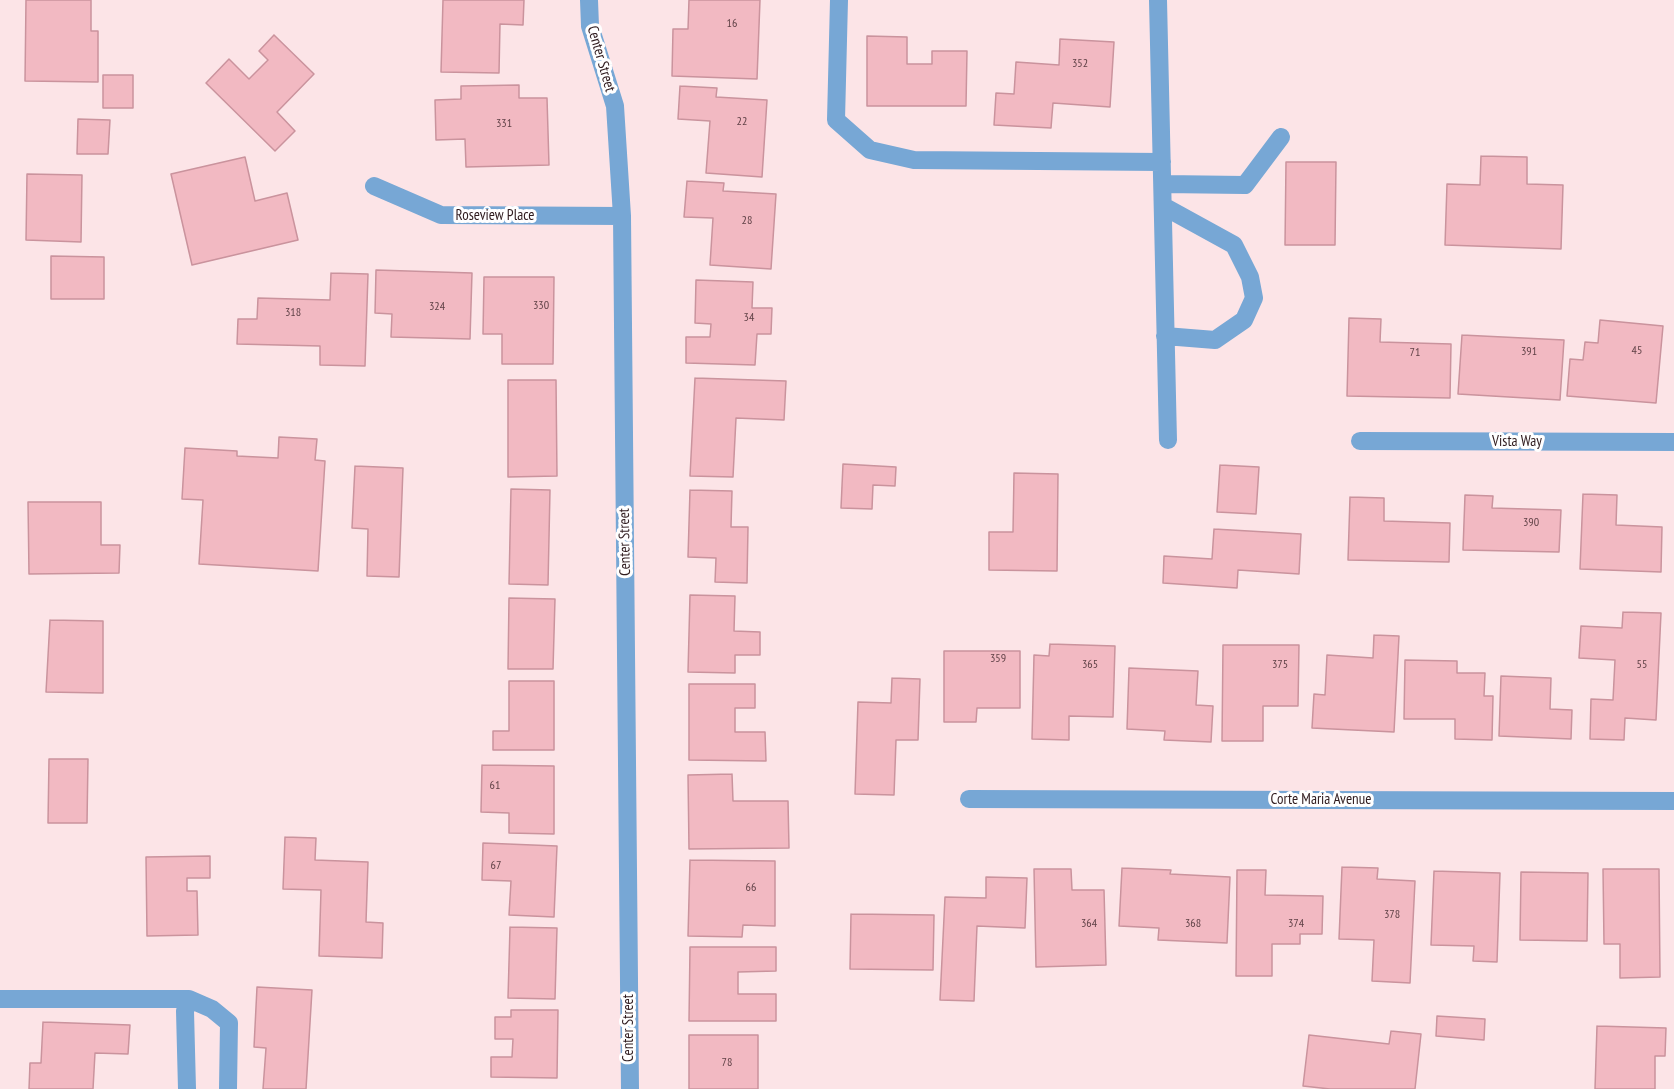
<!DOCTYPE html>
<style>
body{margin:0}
canvas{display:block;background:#fce4e7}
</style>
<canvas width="1674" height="1089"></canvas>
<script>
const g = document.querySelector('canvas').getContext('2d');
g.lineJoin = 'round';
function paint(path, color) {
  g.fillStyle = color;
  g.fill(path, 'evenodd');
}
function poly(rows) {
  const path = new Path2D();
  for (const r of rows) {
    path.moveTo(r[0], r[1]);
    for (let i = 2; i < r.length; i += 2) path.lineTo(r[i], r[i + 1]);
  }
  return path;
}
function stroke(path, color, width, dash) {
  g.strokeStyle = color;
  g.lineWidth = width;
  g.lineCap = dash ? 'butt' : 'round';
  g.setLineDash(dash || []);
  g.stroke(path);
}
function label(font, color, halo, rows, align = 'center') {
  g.font = font + ' "PT Sans Narrow",sans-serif';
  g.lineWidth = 6;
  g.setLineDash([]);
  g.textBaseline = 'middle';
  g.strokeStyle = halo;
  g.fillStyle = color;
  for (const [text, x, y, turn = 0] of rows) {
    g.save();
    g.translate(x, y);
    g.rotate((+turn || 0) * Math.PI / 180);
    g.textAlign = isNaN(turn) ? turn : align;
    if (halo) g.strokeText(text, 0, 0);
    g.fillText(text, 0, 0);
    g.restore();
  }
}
const building = poly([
 [26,0,91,0,91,31,98,31,98,82,25,81,26,0],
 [443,0,524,0,523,25,500,24,499,73,441,72,443,0],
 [689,0,760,0,757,79,672,76,673,29,688,29,689,0],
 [274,35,314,74,277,112,295,131,275,151,206,83,229,59,249,79,268,60,259,51,274,35],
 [867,36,907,37,907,64,932,64,932,51,967,51,966,106,867,106,867,36],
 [1060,39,1114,42,1110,107,1053,103,1051,128,994,125,996,93,1014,94,1016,62,1059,65,1060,39],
 [103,75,133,75,133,108,103,108,103,75],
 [519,85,519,98,547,98,549,165,466,167,465,139,436,140,435,100,461,99,461,86,519,85],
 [680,86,717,88,716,97,767,100,762,177,706,173,710,121,678,119,680,86],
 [78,119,110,120,108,154,77,154,78,119],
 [1481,156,1527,157,1527,184,1563,185,1561,249,1445,245,1447,184,1480,185,1481,156],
 [245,157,255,201,287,193,298,240,192,265,171,174,245,157],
 [1286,162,1336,162,1335,245,1285,245,1286,162],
 [27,174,82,175,81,242,26,240,27,174],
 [687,181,724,183,723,191,776,194,771,269,710,265,713,218,684,217,687,181],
 [51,256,104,257,104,299,51,299,51,256],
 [376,270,472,273,470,339,391,337,392,314,375,313,376,270],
 [331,273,368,274,365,366,320,365,320,346,237,344,238,319,257,319,258,298,330,300,331,273],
 [484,277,554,277,553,364,502,364,502,334,483,334,484,277],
 [696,280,753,282,752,308,772,308,771,334,757,334,755,365,686,363,686,337,710,337,711,324,695,323,696,280],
 [1349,318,1381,319,1380,342,1451,344,1450,398,1347,396,1349,318],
 [1600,320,1663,326,1656,403,1567,396,1570,359,1583,360,1585,342,1598,343,1600,320],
 [1462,335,1564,340,1560,400,1458,394,1462,335],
 [695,378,786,381,784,420,736,418,733,477,690,476,695,378],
 [508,380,556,380,557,476,508,477,508,380],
 [279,437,317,439,315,460,325,461,318,571,199,564,203,500,182,499,185,448,237,451,237,456,278,458,279,437],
 [843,464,896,467,895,486,873,485,872,509,841,508,843,464],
 [1220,465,1259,467,1256,514,1217,512,1220,465],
 [355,466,403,468,399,577,367,576,368,529,352,528,355,466],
 [1014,473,1058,474,1057,571,989,570,989,532,1013,532,1014,473],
 [511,489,550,490,548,585,509,584,511,489],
 [690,490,732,491,731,527,748,527,747,583,715,582,716,558,688,557,690,490],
 [1583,494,1617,495,1616,525,1662,527,1661,572,1580,569,1583,494],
 [1465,495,1493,496,1492,508,1561,510,1559,552,1463,550,1465,495],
 [1350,497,1384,498,1384,521,1450,523,1449,562,1348,560,1350,497],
 [28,502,101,502,101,545,120,545,119,573,29,574,28,502],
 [1214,529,1301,534,1299,574,1238,570,1237,588,1163,583,1164,556,1212,559,1214,529],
 [690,595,735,596,734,631,760,632,760,655,735,655,735,673,688,672,690,595],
 [509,598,555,599,553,669,508,669,509,598],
 [1623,612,1661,613,1656,720,1625,718,1624,740,1590,739,1591,699,1613,700,1615,660,1579,658,1581,626,1622,628,1623,612],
 [50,620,103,621,103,693,46,692,50,620],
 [1374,635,1399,636,1394,732,1312,728,1314,694,1325,695,1327,655,1373,658,1374,635],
 [1050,644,1115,646,1113,717,1069,716,1069,740,1032,739,1034,655,1049,656,1050,644],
 [1223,645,1299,645,1298,706,1263,706,1263,741,1222,741,1223,645],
 [944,651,1020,651,1020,708,977,708,976,722,944,722,944,651],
 [1405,660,1457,661,1457,673,1485,673,1484,696,1493,696,1492,740,1455,739,1455,719,1404,719,1405,660],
 [1129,668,1198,671,1196,705,1213,706,1211,742,1164,740,1165,731,1127,729,1129,668],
 [1501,676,1551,678,1550,709,1572,710,1571,739,1499,736,1501,676],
 [892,678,920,679,918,740,896,740,894,795,855,794,858,702,891,703,892,678],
 [509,681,554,681,554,750,493,750,493,731,509,731,509,681],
 [689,684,755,684,755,708,735,708,735,732,765,732,766,761,689,760,689,684],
 [49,759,88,759,87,823,48,823,49,759],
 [482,765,554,766,554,834,509,833,509,813,481,812,482,765],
 [732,774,733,801,788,801,789,848,689,849,688,775,732,774],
 [285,837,316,838,315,860,368,862,366,922,383,923,382,958,319,956,321,890,283,889,285,837],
 [483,843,557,846,554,917,509,915,511,881,482,880,483,843],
 [210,856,210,878,187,878,187,891,197,891,198,935,147,936,146,857,210,856],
 [690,860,775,861,775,926,743,925,742,937,688,936,690,860],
 [1342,867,1378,868,1377,879,1415,881,1410,983,1372,981,1374,940,1339,939,1342,867],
 [1122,868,1171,870,1170,874,1230,877,1227,943,1158,940,1159,928,1119,926,1122,868],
 [1034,869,1071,869,1072,890,1104,890,1106,965,1036,967,1034,869],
 [1603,869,1659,869,1660,977,1620,978,1620,944,1604,944,1603,869],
 [1237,870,1266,870,1265,895,1323,896,1322,934,1300,934,1300,944,1272,944,1272,976,1236,976,1237,870],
 [1434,871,1500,873,1497,962,1473,961,1474,946,1431,945,1434,871],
 [1521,872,1588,873,1587,941,1520,940,1521,872],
 [986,877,1027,878,1025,928,977,926,974,1001,940,1000,945,897,986,898,986,877],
 [851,914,934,915,933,970,850,969,851,914],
 [510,927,557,928,555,999,508,998,510,927],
 [690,947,776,947,776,971,738,972,738,994,776,994,776,1021,689,1021,690,947],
 [257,987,312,990,306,1089,263,1089,266,1048,254,1047,257,987],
 [511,1010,558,1010,557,1078,491,1077,491,1057,512,1057,513,1039,495,1039,495,1017,511,1017,511,1010],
 [1437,1016,1485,1019,1484,1040,1436,1036,1437,1016],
 [43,1022,130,1025,128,1054,95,1053,93,1089,29,1089,30,1063,41,1063,43,1022],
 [1597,1026,1666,1028,1665,1056,1655,1056,1655,1089,1595,1089,1597,1026],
 [1391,1031,1421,1034,1415,1089,1330,1089,1303,1086,1309,1035,1389,1044,1391,1031],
 [689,1035,758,1035,758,1089,689,1089,689,1035]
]);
const minor = poly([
 [589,0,590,26,615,106,622,216,630,1089],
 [839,0,836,120,870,150,914,160,1162,162],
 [1158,0,1168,440],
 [1163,184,1245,185,1281,137],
 [374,186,441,215,622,216],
 [1163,206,1234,245,1250,277,1254,298,1244,320,1215,340,1165,336],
 [1360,441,1674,442],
 [969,799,1674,801],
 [0,999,189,999,212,1009,229,1023,228,1089],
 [187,1089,185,1011,189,999]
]);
const numberNames = [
 ["16",732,24],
 ["352",1080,64],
 ["22",742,122],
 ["331",504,124],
 ["28",747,221],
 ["330",541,306],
 ["324",437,307],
 ["318",293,313],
 ["34",749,318],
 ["45",1637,351],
 ["391",1529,352],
 ["71",1415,353],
 ["390",1531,523],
 ["359",998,659],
 ["365",1090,665],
 ["375",1280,665],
 ["55",1642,665],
 ["61",495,786],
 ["67",496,866],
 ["66",751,888],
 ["378",1392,915],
 ["364",1089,924],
 ["368",1193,924],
 ["374",1296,924],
 ["78",727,1063]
];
const streetNames = [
 ["Center Street",601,59,74],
 ["Roseview Place",495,216],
 ["Vista Way",1517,442],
 ["Center Street",625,542,-91],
 ["Corte Maria Avenue",1321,800],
 ["Center Street",629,1028,-90]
];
paint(building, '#f2b9c2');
stroke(building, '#ca939d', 1.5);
stroke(minor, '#77a7d5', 18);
label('12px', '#604247', null, numberNames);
label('15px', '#2f1b1e', '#fff', streetNames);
</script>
